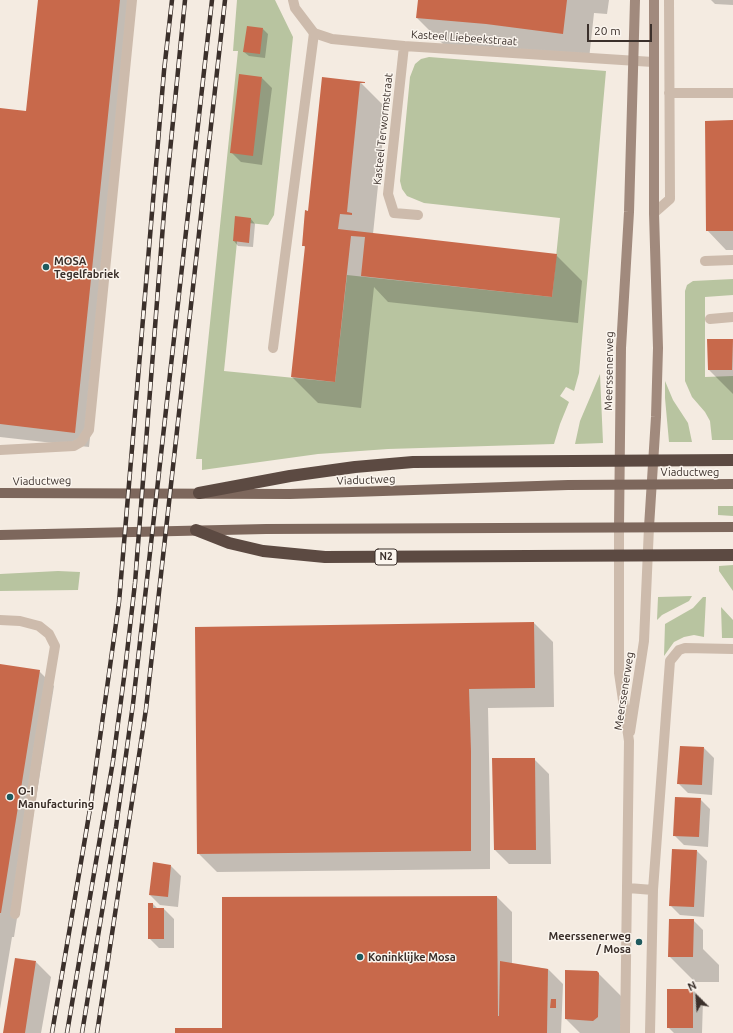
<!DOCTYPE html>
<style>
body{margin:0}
#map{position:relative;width:733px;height:1033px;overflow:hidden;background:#f4ebe1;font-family:Ubuntu,sans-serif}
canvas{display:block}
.north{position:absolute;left:677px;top:977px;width:40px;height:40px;-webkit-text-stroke:3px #fbf5ee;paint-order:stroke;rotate:335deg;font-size:11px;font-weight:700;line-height:16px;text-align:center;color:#3b302b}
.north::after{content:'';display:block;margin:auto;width:14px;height:18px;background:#3b302b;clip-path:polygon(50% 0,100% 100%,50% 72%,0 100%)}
.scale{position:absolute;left:587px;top:24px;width:65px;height:18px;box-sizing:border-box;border:2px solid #3b302b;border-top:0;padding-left:5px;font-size:12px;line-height:14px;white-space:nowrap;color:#3b302b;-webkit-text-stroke:3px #fbf5ee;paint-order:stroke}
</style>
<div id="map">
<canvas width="733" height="1033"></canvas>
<div class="north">N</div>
<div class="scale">20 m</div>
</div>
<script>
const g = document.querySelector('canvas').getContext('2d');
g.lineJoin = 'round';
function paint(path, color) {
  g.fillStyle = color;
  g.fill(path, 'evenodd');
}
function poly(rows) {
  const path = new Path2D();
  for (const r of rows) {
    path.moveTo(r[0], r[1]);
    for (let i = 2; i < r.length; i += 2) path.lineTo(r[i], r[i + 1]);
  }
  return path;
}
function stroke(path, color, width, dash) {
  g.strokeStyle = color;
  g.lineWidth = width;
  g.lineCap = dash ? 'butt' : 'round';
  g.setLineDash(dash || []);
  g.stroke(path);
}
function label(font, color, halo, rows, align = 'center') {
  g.font = font + ' Ubuntu,sans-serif';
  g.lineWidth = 3;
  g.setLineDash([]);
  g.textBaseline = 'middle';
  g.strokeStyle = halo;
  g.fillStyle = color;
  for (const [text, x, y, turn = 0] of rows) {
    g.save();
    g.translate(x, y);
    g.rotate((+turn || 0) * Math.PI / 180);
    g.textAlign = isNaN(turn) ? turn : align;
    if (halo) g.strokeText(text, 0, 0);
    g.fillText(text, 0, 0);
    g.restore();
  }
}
const green = poly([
 [237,0,275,0,293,37,274,215,268,225,239,222,224,371,335,382,347,275,552,297,560,218,424,203,407,196,402,189,400,181,410,77,415,64,421,59,429,57,606,71,579,373,574,391,566,387,560,396,569,402,560,424,554,444,388,449,318,454,202,470,202,459,196,459,238,51,233,51],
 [733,279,733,295,705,297,705,377,733,376,733,440,712,440,710,421,705,412,692,397,685,381,685,291,687,285,693,281],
 [600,374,603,443,575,444,580,421],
 [665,381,673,400,688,423,692,442,669,442,665,398],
 [718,506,733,506,733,516,718,515],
 [733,565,733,591,719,571,719,566],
 [58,571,80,572,78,590,0,591,0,574],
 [692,596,689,601,662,615,657,620,658,597],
 [703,597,706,597,704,637,694,635,684,637,674,642,664,656,665,624,693,608],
 [721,607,733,620,733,638,722,638]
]);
const shadow = poly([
 [39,0,136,0,89,447,0,437,0,109,27,112],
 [419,0,609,0,607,14,594,13,589,59,443,44,417,18],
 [711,0,733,0,733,5,715,4],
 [263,29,268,34,265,58,249,56,244,52],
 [262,78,272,88,262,165,241,162,231,152],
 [360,82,386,108,373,234,556,255,582,281,578,323,388,302,374,287,361,408,318,403,292,377,306,248,303,245,309,212],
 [733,121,733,250,726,250,707,230],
 [251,219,255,224,253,247,238,246,234,241],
 [708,340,733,340,733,394,709,370],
 [534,623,553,642,554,707,488,708,490,805,490,869,217,872,198,853],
 [0,665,39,671,54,686,14,937,12,937,0,1009],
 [704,748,714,758,712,795,688,793,678,783],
 [534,759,549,774,551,864,509,864,495,850],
 [700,799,710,809,708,847,684,845,674,835],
 [697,851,707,861,704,917,680,915,670,905],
 [171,866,181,876,178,907,160,905,150,895],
 [497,897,512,912,512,964,548,969,563,984,561,1033,176,1033,223,1029],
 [153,904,158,909,164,909,174,919,174,948,159,948,149,938],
 [693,920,703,930,703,949,719,965,719,982,695,982,669,956],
 [36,962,51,977,41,1033,4,1033],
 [597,972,625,1000,624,1033,580,1033,566,1019],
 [693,990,703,1000,702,1033,674,1033,668,1027]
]);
const building = poly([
 [38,0,120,0,75,433,0,424,0,108,26,111],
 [418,0,567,0,563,34,486,24,416,18],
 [247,26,263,28,260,54,243,52],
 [239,74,262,77,253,156,230,153],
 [322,77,365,82,365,83,360,83,347,212,352,213,352,215,340,214,338,229,557,254,552,297,361,276,365,237,351,236,335,382,291,377,305,246,302,246,305,210,308,211],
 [733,120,733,231,706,231,705,121],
 [235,216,251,218,249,243,233,241],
 [707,339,733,339,732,370,708,370],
 [534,622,535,688,469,689,471,751,471,851,197,854,195,627],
 [0,664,40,670,1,913,0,913],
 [680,746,704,747,702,785,677,784],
 [492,758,535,758,536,850,494,850],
 [675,797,701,798,699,837,673,836],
 [672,849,697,850,694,907,669,906],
 [153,862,171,865,168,897,149,895],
 [497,896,498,1016,499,1016,500,961,548,969,547,1033,175,1033,175,1028,222,1028,222,897],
 [148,903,153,903,153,908,164,908,164,939,148,939],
 [669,919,694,919,693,957,668,957],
 [15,958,36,961,25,1033,3,1033],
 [565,970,597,971,599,973,598,1017,593,1021,565,1019],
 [667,989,693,989,693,1028,667,1028],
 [551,999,556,999,556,1008,550,1008]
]);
const lane = poly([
 [710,319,733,317],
 [273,348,314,33],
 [0,450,74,446,81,442,89,430,132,0],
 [0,620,20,621,39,626,49,634,55,646,39,743,15,914]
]);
const street = poly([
 [293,0,295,8,314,33,332,39,404,46,653,62],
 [404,46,388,194,394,213,418,215],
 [669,93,733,93],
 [654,213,670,199,669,0],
 [705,261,733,260],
 [619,527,619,673,629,741,625,1033],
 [630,732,644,641,649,527],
 [628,888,653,890],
 [650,1033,653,890,670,661,679,650,685,648,733,649]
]);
const secondary = poly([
 [619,527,621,348,629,212,635,0],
 [649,527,656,417,658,348,654,213,654,0]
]);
const primary = poly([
 [0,493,290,494,568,485,733,484],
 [0,535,266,529,733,527]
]);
const highway = poly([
 [199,493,290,476,355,467,413,462,733,460],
 [196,530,229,543,263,551,325,557,733,555]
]);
const rail = poly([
 [52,1033,90,809,119,602,164,71,172,0],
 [67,1033,113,761,125,670,135,583,164,212,185,0],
 [82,1033,116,827,133,704,212,0],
 [97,1033,146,709,225,0]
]);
const markers = [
 [46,267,4,"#1f5a5e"],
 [10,797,4,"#1f5a5e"],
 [639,942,4,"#1f5a5e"],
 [360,957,4,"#1f5a5e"]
];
const shields = [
 [386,557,22]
];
const shieldNames = [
 ["N2",386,557]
];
const streetNames = [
 ["Kasteel Liebeekstraat",464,38,4],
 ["Kasteel Terwormstraat",383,129,-84],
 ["Meerssenerweg",609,371,-89],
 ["Viaductweg",690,472],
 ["Viaductweg",366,480,-2],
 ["Viaductweg",42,481,-1],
 ["Meerssenerweg",624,691,-81]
];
const poiNames = [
 ["MOSA",54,261],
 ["Tegelfabriek",54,274],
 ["O-I",18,791],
 ["Manufacturing",18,804],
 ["Meerssenerweg",631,936,"right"],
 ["/ Mosa",631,949,"right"],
 ["Koninklijke Mosa",368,957]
];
paint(green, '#b8c4a0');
paint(shadow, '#0003');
paint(building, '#c8694b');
stroke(lane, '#cdbbac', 10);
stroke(street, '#cdbbac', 10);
stroke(secondary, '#a18a7d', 10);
stroke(primary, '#7d675c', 10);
stroke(highway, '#5c4a42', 12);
stroke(rail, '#3b302b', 4.5);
stroke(rail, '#fbf5ee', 3, [9]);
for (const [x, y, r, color] of markers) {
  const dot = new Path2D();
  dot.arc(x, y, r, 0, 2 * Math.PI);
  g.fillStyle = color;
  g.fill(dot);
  stroke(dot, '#fbf5ee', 1.5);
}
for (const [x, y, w] of shields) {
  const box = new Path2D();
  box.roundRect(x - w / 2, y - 8, w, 16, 3);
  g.fillStyle = '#fbf5ee';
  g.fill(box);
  stroke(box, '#3b302b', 1);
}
label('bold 10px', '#3b302b', null, shieldNames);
label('11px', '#3b302b', '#fbf5ee', streetNames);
label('bold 11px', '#3b302b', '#fbf5ee', poiNames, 'left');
</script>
